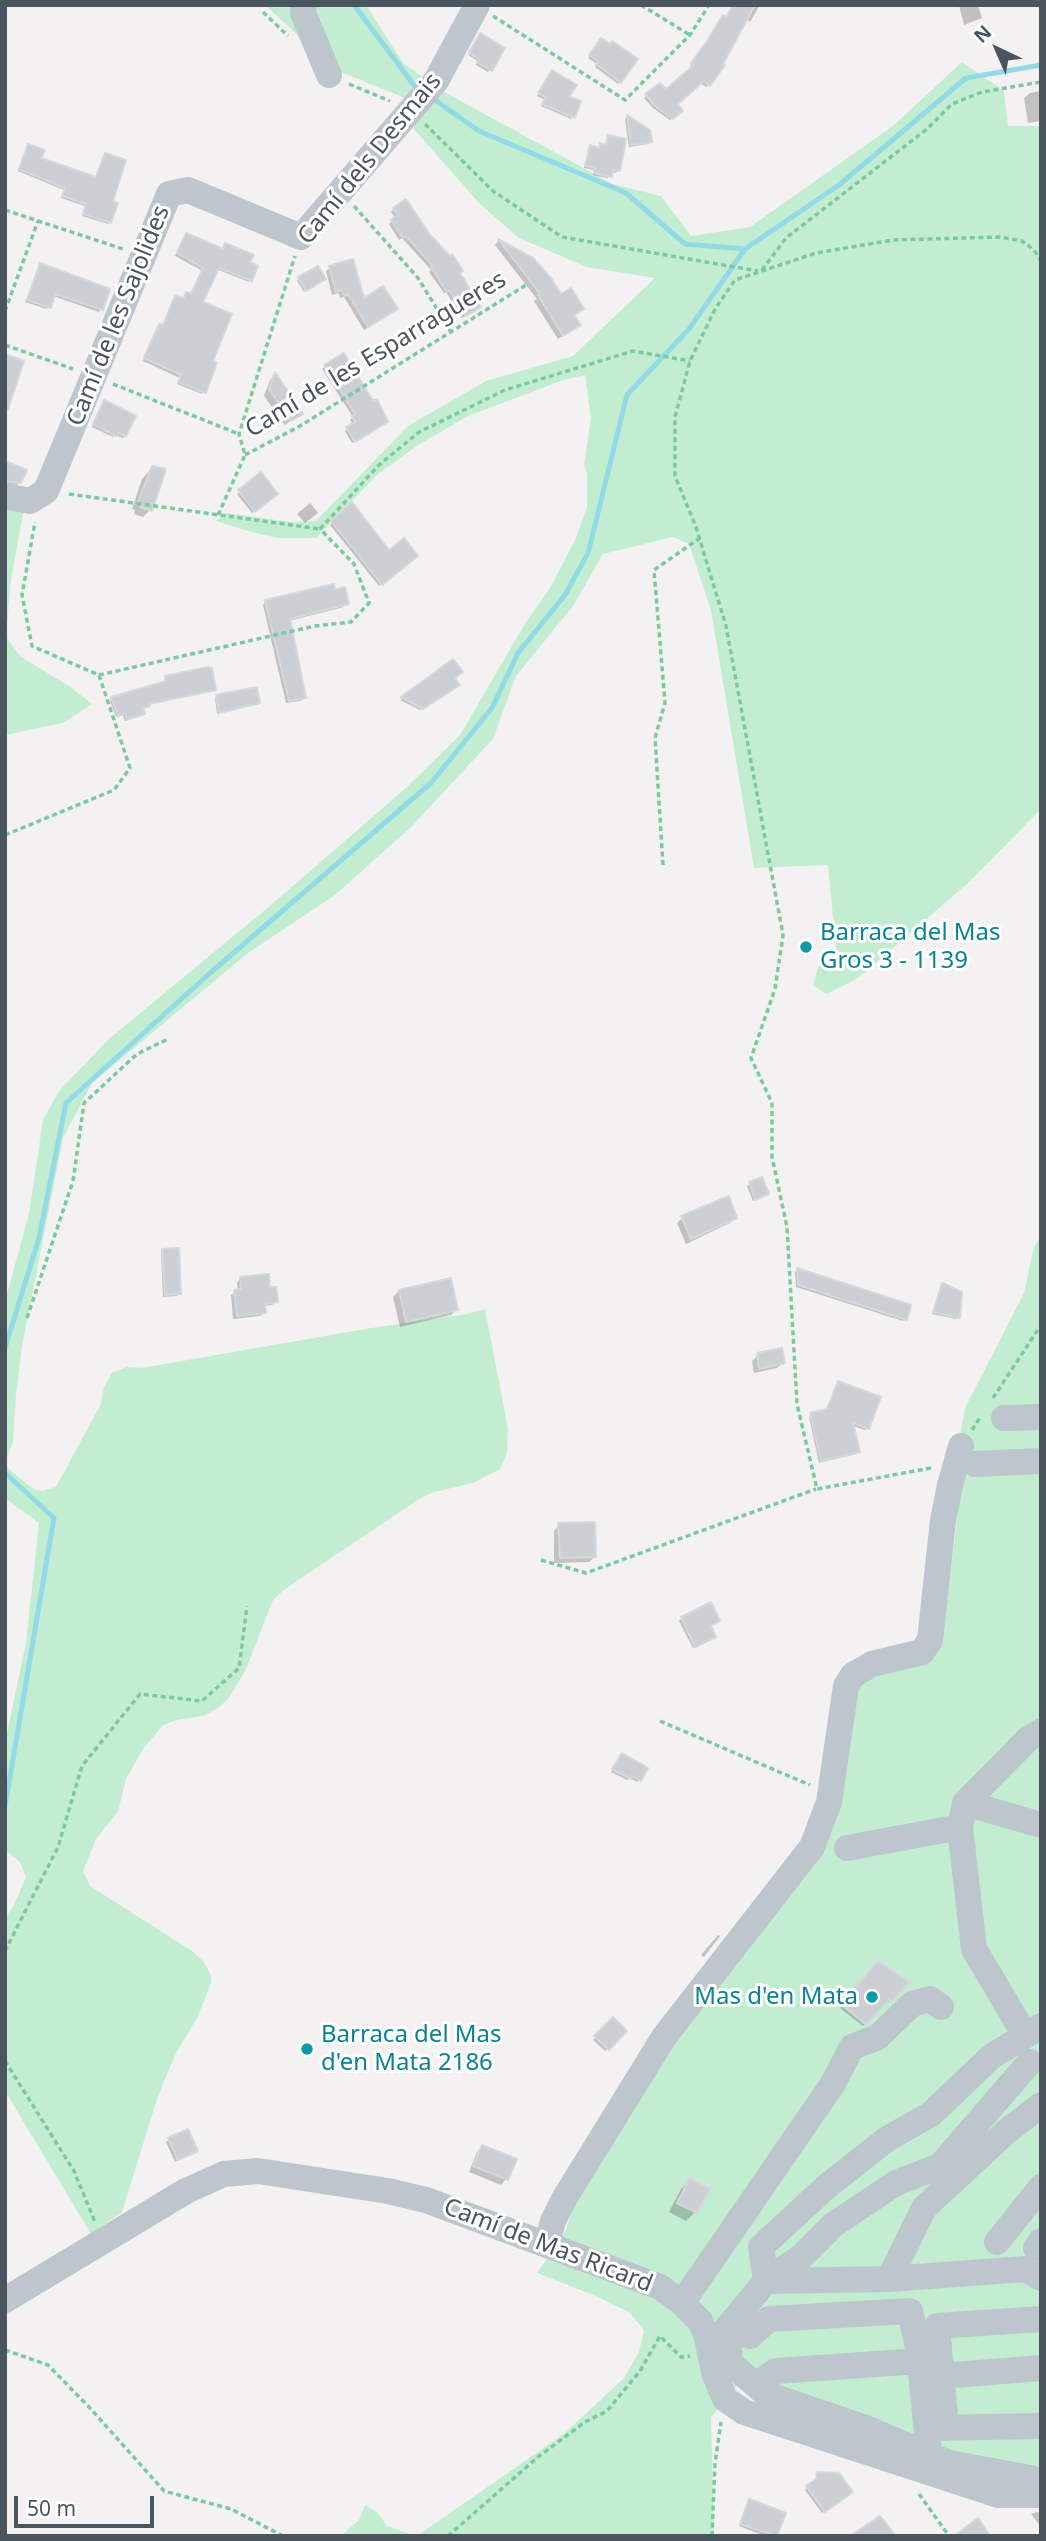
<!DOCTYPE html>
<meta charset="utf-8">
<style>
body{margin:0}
#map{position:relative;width:1046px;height:2541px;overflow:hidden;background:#f3f1f1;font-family:"Noto Sans",sans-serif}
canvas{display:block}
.frame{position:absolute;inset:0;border:7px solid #4a555d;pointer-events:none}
.north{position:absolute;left:962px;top:14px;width:70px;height:70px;-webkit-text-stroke:5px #fff;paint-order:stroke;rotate:316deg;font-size:19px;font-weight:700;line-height:28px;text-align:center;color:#4a555d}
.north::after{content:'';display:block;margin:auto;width:24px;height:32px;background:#4a555d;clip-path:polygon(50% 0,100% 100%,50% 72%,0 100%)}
.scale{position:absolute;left:14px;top:2496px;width:140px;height:32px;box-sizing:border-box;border:4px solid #4a555d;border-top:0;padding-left:9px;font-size:21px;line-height:24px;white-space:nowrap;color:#4a555d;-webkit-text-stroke:5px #fff;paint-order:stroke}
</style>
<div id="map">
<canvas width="1046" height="2541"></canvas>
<div class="frame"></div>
<div class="north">N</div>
<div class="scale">50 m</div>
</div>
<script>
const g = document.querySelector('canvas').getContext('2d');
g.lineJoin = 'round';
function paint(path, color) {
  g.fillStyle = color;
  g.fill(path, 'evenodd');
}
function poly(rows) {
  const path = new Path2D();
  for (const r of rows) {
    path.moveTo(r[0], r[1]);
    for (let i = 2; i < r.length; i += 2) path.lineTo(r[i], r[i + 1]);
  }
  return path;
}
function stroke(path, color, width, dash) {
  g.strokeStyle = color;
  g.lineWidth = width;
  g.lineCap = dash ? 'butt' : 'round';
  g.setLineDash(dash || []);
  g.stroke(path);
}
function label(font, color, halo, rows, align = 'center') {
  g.font = font + ' "Noto Sans",sans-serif';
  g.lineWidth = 6;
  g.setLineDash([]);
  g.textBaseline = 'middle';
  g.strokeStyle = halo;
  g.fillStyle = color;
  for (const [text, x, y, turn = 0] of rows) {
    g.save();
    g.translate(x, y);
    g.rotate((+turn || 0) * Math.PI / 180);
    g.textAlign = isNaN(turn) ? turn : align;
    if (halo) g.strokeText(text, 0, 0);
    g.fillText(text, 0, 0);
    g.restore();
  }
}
const green = poly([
 [265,5,366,5,403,63,444,92,613,184,661,196,691,236,750,227,893,126,962,62,1004,91,1008,126,1041,126,1041,809,969,882,870,968,855,980,826,994,813,985,818,968,836,948,828,865,754,868,711,610,689,544,673,537,603,554,573,606,516,676,493,739,411,827,335,895,248,953,92,1083,63,1138,22,1346,16,1394,13,1442,7,1458,7,1466,12,1472,32,1488,42,1491,56,1487,101,1404,104,1387,112,1373,127,1367,142,1368,365,1329,467,1314,485,1309,508,1429,507,1453,500,1469,473,1483,434,1492,419,1499,285,1589,273,1600,246,1669,229,1698,218,1708,203,1716,176,1720,163,1725,143,1749,126,1779,118,1811,96,1839,83,1871,90,1886,192,1951,203,1961,211,1975,211,1983,197,2018,175,2055,158,2096,122,2212,91,2234,5,2091,5,1919,14,1905,26,1877,20,1862,5,1850,5,1742,26,1643,39,1523,5,1498,5,1301,29,1214,43,1120,59,1091,109,1039,271,905,407,787,460,735,526,622,550,588,575,540,587,507,587,473,584,465,591,418,585,375,563,380,468,416,418,445,377,475,316,538,278,538,255,533,216,521,227,513,290,522,316,521,408,426,486,381,573,356,655,278,587,267,519,238,479,203,414,129,410,100,336,70],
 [5,505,24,509,11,579,6,637,21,657,69,686,92,704,63,723,5,735],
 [1041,1236,1041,2482,739,2384,711,2417,714,2536,417,2536,565,2433,624,2378,639,2352,644,2330,629,2312,596,2296,537,2273,565,2232,580,2188,672,2033,827,1834,858,1681,878,1670,945,1616,964,1464,959,1442,965,1408,1024,1293,1034,1247],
 [365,2505,378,2513,387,2526,416,2536,341,2536,359,2520]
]);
const shadow = poly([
 [734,5,760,5,750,22,746,19,709,85,706,87,700,83,676,104,681,111,670,120,653,108,644,98,660,85,665,91,694,68,690,66],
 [959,5,978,5,982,18,964,25],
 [478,38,490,70,488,72,476,65,478,61,468,55],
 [599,42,610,46,620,81,618,84,595,67,597,64,588,58],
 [550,74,567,97,573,117,571,119,541,106,545,100,537,96],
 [1041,91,1041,121,1028,123,1024,98,1030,93],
 [627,117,649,131,650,142,648,144,629,147,625,119],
 [608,137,618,170,616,173,611,172,608,178,593,175,594,170,584,168,589,150,605,146],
 [28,146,39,159,95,178,105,155,110,203,110,222,108,224,82,216,85,206,61,198,64,190,18,171],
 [394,209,458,274,476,309,462,318,446,292,444,293,429,272,431,270,402,238,399,240,389,224,396,219,391,212],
 [186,235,222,251,225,245,248,263,251,280,249,282,216,269,201,303,211,362,202,394,177,384,180,378,143,361,158,328,162,327,173,301,175,298,183,300,185,297,191,296,201,270,175,256],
 [498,241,532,260,561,297,582,309,573,316,574,329,558,339,534,301,537,299,495,245],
 [40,265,108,290,101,309,99,312,53,296,47,309,25,302],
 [330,268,363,301,392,313,364,330,344,297,340,298,339,293,332,295,326,271],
 [299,278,322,281,304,292,297,281],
 [343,355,384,424,352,443,345,431,354,425,350,420,353,417,322,369],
 [275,375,300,413,285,425,264,396,270,380],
 [102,404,125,435,123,438,115,435,113,437,92,427],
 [152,468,150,510,143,517,134,514,135,510,132,509,142,479],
 [5,469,20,482,17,485,5,483],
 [260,474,276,493,252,513,237,494],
 [310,503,318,513,305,523,297,514],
 [351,505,389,552,416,556,379,586,330,525],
 [334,592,347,603,344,607,289,621,304,698,300,701,286,703,263,605,266,601],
 [452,661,455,687,420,710,400,700],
 [166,678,214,690,148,705,141,709,143,714,141,716,125,721,123,715,116,717,110,701,112,699,164,683],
 [217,697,258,703,217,714,215,699],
 [761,1179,767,1194,753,1201,747,1186],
 [735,1217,730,1223,686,1244,677,1223,682,1218],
 [163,1250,179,1294,177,1296,163,1297,161,1253],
 [797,1270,905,1319,903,1321,796,1287,795,1272],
 [240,1279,268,1289,276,1302,272,1305,264,1306,264,1312,260,1316,233,1319,231,1295,238,1291,237,1283],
 [942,1285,958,1317,956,1319,932,1314],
 [399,1291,457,1309,451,1315,400,1327,393,1297],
 [758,1355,783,1363,777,1368,754,1373,752,1361],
 [838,1383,867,1428,865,1430,851,1425,858,1452,856,1454,819,1463,809,1417,826,1411],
 [559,1525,595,1557,589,1562,554,1563,554,1531],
 [682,1618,718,1621,709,1627,712,1639,693,1648,679,1621],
 [620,1757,640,1780,637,1782,630,1778,627,1780,611,1772],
 [718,1935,720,1936,704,1957,701,1955],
 [878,1963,907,1982,888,2003,885,2000,863,2026,840,2008],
 [613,2019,625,2031,605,2051,593,2040],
 [187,2131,196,2151,175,2162,166,2142],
 [482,2147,506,2179,501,2185,469,2172,477,2152],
 [690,2180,707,2189,695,2212,686,2221,669,2212,681,2189],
 [817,2474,849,2494,822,2513,805,2490,815,2482],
 [747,2504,783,2514,775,2536,765,2536,739,2526],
 [1041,2511,1041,2527,1031,2514]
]);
const stream = poly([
 [354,5,413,84,418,88],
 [432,98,479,131,626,193,685,244,745,249,839,185,966,78,1041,65],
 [5,1348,39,1238,66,1103,209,974,431,783,492,708,518,653,565,595,588,553,627,395,689,329,745,249],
 [5,1473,54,1518,5,1806]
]);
const building = poly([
 [733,5,755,5,723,64,725,65,710,86,704,81,678,104,683,111,673,119,655,106,645,94,660,83,666,89,694,65,691,63,707,41,723,15,726,17,733,5],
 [480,33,505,48,492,71,477,62,479,59,469,53,480,33],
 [601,38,610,44,612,41,638,59,621,83,596,64,598,61,589,55,601,38],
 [552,70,577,85,569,97,581,101,575,118,542,104,546,98,538,93,552,70],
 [627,115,650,130,652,142,631,145,627,115],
 [608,135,626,139,620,171,613,170,612,177,594,173,595,168,585,166,590,145,599,148,600,143,606,145,608,135],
 [28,144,45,150,41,158,96,177,105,153,126,160,113,201,118,203,111,223,83,214,86,204,62,196,65,188,19,169,28,144],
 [406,199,430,235,450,256,452,254,463,271,460,273,481,307,466,316,449,290,447,292,431,267,433,266,406,236,403,238,391,220,398,215,393,208,406,199],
 [186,233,223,249,225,243,254,255,250,262,258,266,252,281,219,268,203,302,232,314,213,361,217,363,206,393,178,382,181,375,144,358,159,324,163,325,175,296,184,298,186,292,191,294,203,268,177,253,186,233],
 [498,239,533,258,551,278,561,294,571,288,584,309,574,315,581,325,563,336,538,295,540,294,498,239],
 [353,259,364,298,383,286,398,309,368,327,348,294,344,296,342,290,336,292,329,266,353,259],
 [40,263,110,289,103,310,55,294,51,308,27,300,40,263],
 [318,266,326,279,306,291,298,277,318,266],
 [344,353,373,401,377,399,388,422,355,442,346,427,355,422,352,416,355,414,324,365,344,353],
 [5,354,24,361,8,409,5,409,5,354],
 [275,372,303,414,291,421,269,389,275,372],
 [104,400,136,416,126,436,119,433,116,436,93,424,104,400],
 [5,461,27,470,21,483,5,481,5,461],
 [152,466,166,469,152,511,140,507,141,503,138,502,152,466],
 [261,472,278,494,255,512,238,490,261,472],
 [352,502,389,550,404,538,418,556,382,585,331,521,352,502],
 [334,584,335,590,345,587,349,604,290,619,306,698,289,701,265,600,334,584],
 [453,659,463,672,455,678,460,685,423,709,401,697,453,659],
 [208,667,212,668,216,690,149,704,150,706,143,708,145,714,127,719,125,713,118,716,111,697,166,681,165,676,208,667],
 [257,687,260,703,219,713,216,695,257,687],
 [762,1177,769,1194,755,1200,749,1182,762,1177],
 [729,1196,737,1218,691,1239,681,1216,729,1196],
 [179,1248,181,1294,165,1295,162,1249,179,1248],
 [797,1268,911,1305,907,1320,798,1285,797,1268],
 [269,1274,270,1287,276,1287,278,1302,265,1304,266,1313,237,1316,234,1290,241,1289,240,1277,269,1274],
 [451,1278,458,1310,406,1322,399,1290,451,1278],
 [942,1283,962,1292,960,1318,933,1312,942,1283],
 [782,1348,785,1363,759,1369,757,1353,782,1348],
 [838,1381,881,1397,869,1429,853,1423,860,1452,821,1461,810,1413,827,1409,838,1381],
 [595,1522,596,1557,560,1558,558,1523,595,1522],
 [711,1602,720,1621,711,1626,716,1637,695,1647,681,1617,711,1602],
 [622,1753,648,1768,641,1781,632,1776,631,1779,612,1769,622,1753],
 [878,1961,909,1982,892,2002,889,1999,866,2025,841,2004,878,1961],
 [613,2017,627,2031,609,2050,594,2036,613,2017],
 [188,2129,198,2151,178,2160,168,2138,188,2129],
 [482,2145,517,2159,508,2180,473,2166,482,2145],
 [690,2178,710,2189,697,2213,677,2203,690,2178],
 [817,2472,839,2473,853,2492,825,2512,806,2486,816,2479,817,2472],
 [749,2499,786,2513,777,2536,740,2524,749,2499],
 [880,2516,896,2536,850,2536,880,2516],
 [978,2518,990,2536,954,2536,978,2518]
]);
const path = poly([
 [641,5,690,35],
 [263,12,288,36],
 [493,16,625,100,690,35,709,5],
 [349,84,390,101],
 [425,124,493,191,562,237,758,271],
 [354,206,418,278,451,332],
 [5,210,123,249],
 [762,270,786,238,927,129,952,104,982,92,1041,82],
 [5,311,38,221],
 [5,345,73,369],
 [113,384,239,434],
 [245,455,300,426,526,285],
 [69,494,320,529],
 [218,515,245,455,239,434,295,256],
 [320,529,379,465,419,432,505,390,633,351,690,361],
 [99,675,315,626,351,622,369,603,354,564,320,529],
 [5,835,114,790,130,768,99,675,32,646,22,595,35,522],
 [663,865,655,738,665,703,654,570,700,538],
 [27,1318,73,1181,84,1103,137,1054,168,1039],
 [993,1398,1041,1325],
 [972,1430,981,1416],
 [931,1468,817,1489,797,1404,787,1227,772,1157,772,1103,751,1058,775,989,783,935,726,626,696,527,675,476,675,417,690,361,715,309,735,280,816,253,893,240,1000,237,1022,241,1034,250,1041,261],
 [541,1560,586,1573,816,1489],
 [660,1721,810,1785],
 [5,1951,58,1847,82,1766,140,1694,202,1701,239,1668,247,1606],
 [5,2061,74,2171,95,2222],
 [5,2350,48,2365,89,2407,164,2491,231,2509,283,2536],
 [919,2494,949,2536],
 [448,2536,538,2457,585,2422,607,2411,640,2371,660,2336,681,2357,690,2356],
 [712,2536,715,2463,721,2422]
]);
const minor = poly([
 [304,5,303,13,329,75],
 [5,496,30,501,46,491,169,194,188,190,301,237,436,81,477,5],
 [1004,1418,1041,1417],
 [975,1464,1041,1461],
 [965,1803,1041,1825],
 [847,1848,960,1827],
 [1041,2026,992,2056,931,2114,887,2139,826,2187,761,2247,766,2281,889,2279,1025,2269,1041,2278],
 [1025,2035,974,1949,960,1827,965,1803,1028,1739,1041,1731],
 [1030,2062,940,2166,896,2183,833,2225,801,2257,766,2281,727,2328,730,2363,766,2394,863,2427,949,2463,1041,2480],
 [997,2242,1041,2187],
 [553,2246,549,2235,553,2221,564,2199,664,2037,812,1847,829,1802,846,1686,853,1675,872,1664,922,1652,930,1640,943,1521,950,1485,961,1446],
 [1036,2248,1041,2241],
 [889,2279,924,2208,1006,2132,1041,2105],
 [5,2300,186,2191,224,2174,258,2171,388,2191,426,2200,660,2287,682,2303,700,2321,707,2337,714,2373,725,2399,744,2412,998,2495,1041,2495],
 [682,2303,832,2085,852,2047,878,2037,912,2004,930,1999,941,2007],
 [727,2328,750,2336,769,2319,910,2311,919,2352,929,2455],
 [941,2376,1041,2368],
 [756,2385,776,2371,920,2361],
 [928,2428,1041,2426],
 [946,2428,937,2326,1041,2319]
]);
const markers = [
 [806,947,7,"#0f9aa8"],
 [872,1997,7,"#0f9aa8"],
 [307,2049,7,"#0f9aa8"]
];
const streetNames = [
 ["Camí dels Desmais",370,159,-51],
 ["Camí de les Sajolides",119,316,-68],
 ["Camí de les Esparragueres",376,355,-31],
 ["Camí de Mas Ricard",548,2246,21]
];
const cultureNames = [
 ["Barraca del Mas",820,933],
 ["Gros 3 - 1139",820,961],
 ["Mas d'en Mata",858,1997,"right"],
 ["Barraca del Mas",321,2035],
 ["d'en Mata 2186",321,2063]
];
paint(green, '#c3edd1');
paint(shadow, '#0003');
stroke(stream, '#93dae7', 5);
paint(building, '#cbced3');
stroke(building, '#d5d7db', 2);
stroke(path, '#7dc99f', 3.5, [5, 3.5]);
stroke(minor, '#bdc6cc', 26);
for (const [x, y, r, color] of markers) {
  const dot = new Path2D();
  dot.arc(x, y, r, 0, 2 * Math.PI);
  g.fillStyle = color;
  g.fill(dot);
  stroke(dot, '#fff', 2.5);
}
label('24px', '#4a555d', '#fff', streetNames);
label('24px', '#0d838f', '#fff', cultureNames, 'left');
</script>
